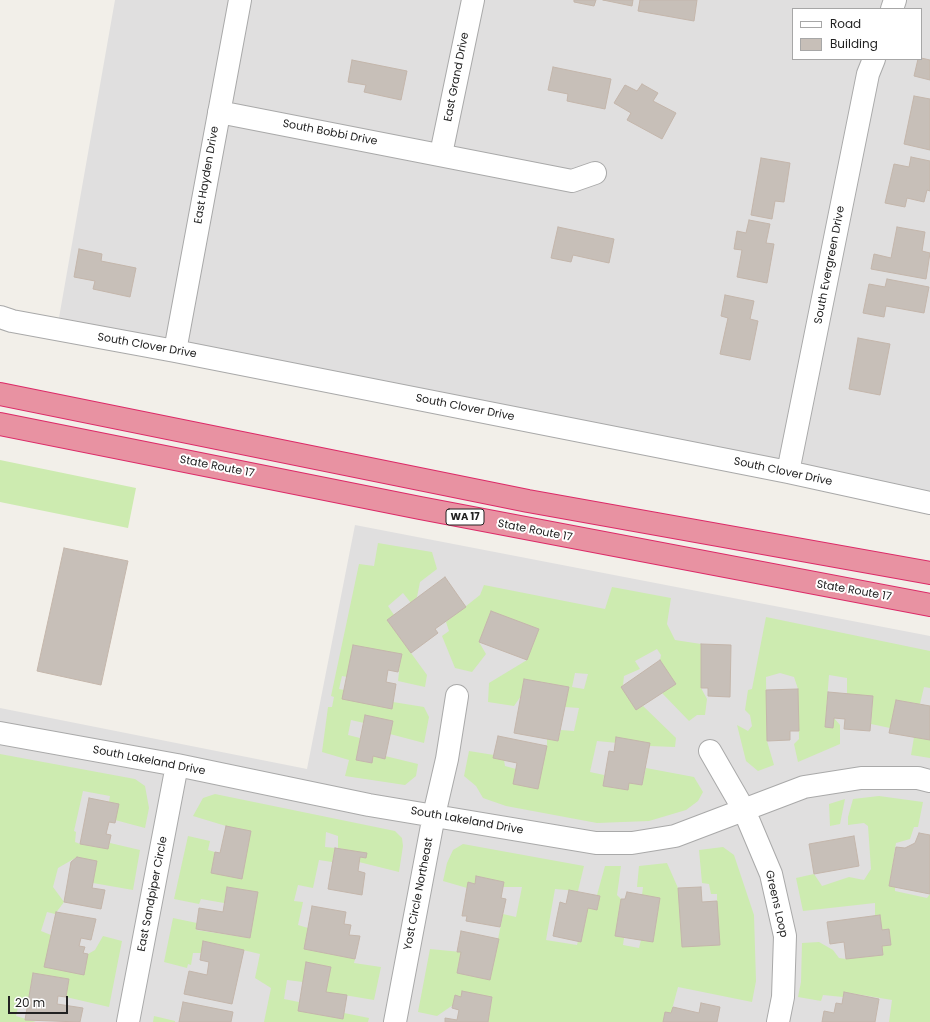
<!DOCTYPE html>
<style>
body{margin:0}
#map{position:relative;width:930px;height:1022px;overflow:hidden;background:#f2efe9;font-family:Poppins,sans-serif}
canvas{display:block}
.legend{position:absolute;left:792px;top:8px;width:130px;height:52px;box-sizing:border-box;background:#fff;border:1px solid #a7a7a7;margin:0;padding:5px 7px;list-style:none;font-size:12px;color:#222}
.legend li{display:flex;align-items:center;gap:8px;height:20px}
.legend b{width:20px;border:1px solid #a7a7a7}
.scale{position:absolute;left:8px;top:996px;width:60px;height:18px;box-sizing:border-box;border:2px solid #222;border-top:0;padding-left:5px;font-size:12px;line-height:14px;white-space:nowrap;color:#222;-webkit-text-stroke:3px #fff;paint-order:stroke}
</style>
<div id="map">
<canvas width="930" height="1022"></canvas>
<ul class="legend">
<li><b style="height:5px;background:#fff"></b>Road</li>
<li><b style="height:11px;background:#c7bfb8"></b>Building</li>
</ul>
<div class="scale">20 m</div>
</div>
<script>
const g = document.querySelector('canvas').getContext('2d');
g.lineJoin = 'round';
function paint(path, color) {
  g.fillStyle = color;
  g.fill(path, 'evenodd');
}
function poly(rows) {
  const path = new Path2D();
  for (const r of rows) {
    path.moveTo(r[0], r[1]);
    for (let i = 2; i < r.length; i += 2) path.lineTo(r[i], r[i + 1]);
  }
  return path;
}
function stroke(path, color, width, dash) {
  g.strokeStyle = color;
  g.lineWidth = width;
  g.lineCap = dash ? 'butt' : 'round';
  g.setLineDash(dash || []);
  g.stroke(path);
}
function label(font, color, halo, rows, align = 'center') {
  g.font = font + ' Poppins,sans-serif';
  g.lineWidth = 4;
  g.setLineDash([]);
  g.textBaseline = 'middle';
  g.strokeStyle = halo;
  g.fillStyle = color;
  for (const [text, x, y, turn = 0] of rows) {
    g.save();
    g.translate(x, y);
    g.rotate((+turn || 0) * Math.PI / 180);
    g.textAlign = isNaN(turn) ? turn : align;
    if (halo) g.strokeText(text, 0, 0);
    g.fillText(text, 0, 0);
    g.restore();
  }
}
const residential = poly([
 [115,0,930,0,930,506,57,329],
 [793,9,921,9,921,59,793,59],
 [355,525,930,636,930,1022,0,1022,0,708,307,769]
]);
const grass = poly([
 [0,460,136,488,128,528,0,502],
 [378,543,432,552,437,569,420,582,417,597,411,603,403,593,388,606,394,615,387,620,427,675,425,687,398,681,401,654,353,645,347,677,342,676,339,689,344,690,343,699,391,708,393,702,424,707,429,717,424,743,390,734,393,721,365,715,364,723,351,720,348,735,360,738,356,760,371,763,373,756,384,759,385,756,418,764,416,776,405,785,345,776,349,760,322,752,328,707,332,707,334,697,331,696,359,564,374,566],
 [484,585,605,609,612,587,671,598,667,624,675,640,701,644,701,688,707,699,705,715,697,715,689,721,662,693,676,684,660,660,661,655,657,649,635,661,640,669,624,676,623,685,621,687,636,710,643,706,676,738,675,747,649,746,597,741,590,772,604,775,603,786,628,790,629,783,642,785,646,768,694,777,703,792,698,801,686,810,649,821,597,823,506,806,483,798,476,786,464,776,469,751,494,755,493,758,504,760,505,766,516,769,513,784,547,746,547,739,558,741,561,730,574,731,579,708,565,707,569,687,524,679,521,696,514,706,488,702,489,683,527,660,539,629,491,611,479,642,486,654,472,672,455,668,442,636,449,631,446,622,480,595],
 [575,673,588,674,584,689,572,687],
 [766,617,930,651,930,688,924,687,920,704,896,700,890,728,871,724,873,696,847,694,847,678,829,675,825,727,833,728,834,718,840,725,840,744,798,762,794,744,799,739,798,689,794,677,780,673,766,677,767,741,774,765,758,771,746,761,737,725,748,731,752,726,750,715,745,710,748,690,752,689],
 [914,737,930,740,930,758,911,755],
 [0,754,135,779,145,786,149,808,145,828,115,820,118,804,109,802,110,796,83,791,74,831,76,832,75,842,80,844,108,849,110,843,140,850,133,890,93,883,97,861,77,857,58,868,53,887,64,902,55,914,47,912,41,931,51,935,45,967,84,975,88,954,95,950,103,936,122,941,109,1007,66,997,69,979,33,973,28,1001,20,999,16,1016,36,1022,0,1022],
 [215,794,395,831,402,838,403,846,399,872,359,862,360,857,365,858,366,854,338,848,338,836,326,832,325,847,335,848,332,862,319,860,313,888,298,885,294,901,303,902,298,925,308,928,304,949,355,959,354,963,381,967,374,1000,326,992,331,967,306,962,303,982,287,980,284,999,299,1002,298,1011,343,1019,344,1013,369,1018,368,1022,264,1022,271,988,255,978,260,954,204,941,201,953,193,953,191,965,188,964,187,968,164,962,173,918,197,923,196,930,250,938,257,892,227,887,224,903,201,899,199,904,174,899,188,836,210,841,208,850,215,852,211,873,251,831,226,826,193,816,203,798],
 [879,796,923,802,918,827,914,827,910,839,896,843,889,886,895,887,895,891,927,898,930,894,930,1022,889,1022,892,1000,844,992,843,997,823,995,821,1001,798,997,801,982,802,943,819,942,833,950,839,958,846,959,883,955,882,946,891,945,889,929,882,930,880,915,875,916,875,903,803,911,796,878,814,874,822,886,849,877,864,880,871,869,868,826,864,823,848,825,848,817,853,799],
 [845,799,840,824,830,826,829,804],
 [463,844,584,866,578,891,555,889,546,940,577,945,578,941,581,942,588,908,597,910,600,896,597,895,605,866,621,866,617,895,621,899,615,936,624,938,623,945,639,948,641,940,653,942,660,898,642,895,643,887,637,887,639,866,667,863,678,888,682,947,717,901,717,894,711,894,709,884,702,883,699,850,723,847,734,855,754,915,756,981,752,1002,678,987,671,1013,665,1012,663,1022,488,1022,492,997,462,991,461,997,455,996,453,1005,437,1016,418,1012,430,949,461,952,457,973,490,980,503,914,516,917,522,887,503,887,504,882,477,876,475,884,469,882,467,888,443,881,447,863,453,850],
 [154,1016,175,1021,175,1022,153,1022]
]);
const building = poly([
 [574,0,596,0,594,6,574,2,574,0],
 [603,0,633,0,632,6,603,0],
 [640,0,697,0,694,21,638,11,640,0],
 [921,58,930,60,930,80,914,76,918,59,921,58],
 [352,60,407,71,401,100,364,92,366,85,348,82,352,60],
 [553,67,611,79,605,109,567,101,568,94,548,90,553,67],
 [642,84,658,93,653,101,676,113,662,139,627,120,631,113,614,103,625,85,637,91,642,84],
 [914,96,930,99,930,150,904,144,914,96],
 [911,157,930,161,930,191,927,190,924,202,907,198,905,207,885,203,894,164,909,167,911,157],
 [761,158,790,163,784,202,775,201,772,219,751,215,761,158],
 [749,220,770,224,766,243,774,244,767,283,737,277,742,250,734,249,737,231,746,233,749,220],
 [558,227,614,239,609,263,573,255,571,262,551,258,558,227],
 [897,227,925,232,922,251,930,253,926,279,871,269,874,254,891,258,897,227],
 [79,249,102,254,101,261,136,268,130,297,93,289,95,281,74,277,79,249],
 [887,279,929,287,924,313,886,306,884,317,863,313,869,284,885,287,887,279],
 [725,295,754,301,750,319,758,321,750,360,720,354,728,318,721,316,725,295],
 [858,338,890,344,880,395,849,389,858,338],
 [64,548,128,561,101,685,37,671,64,548],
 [445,577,466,607,435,629,438,633,411,653,387,620,445,577],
 [491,611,539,629,527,660,479,642,491,611],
 [701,644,731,645,730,697,708,696,708,688,701,688,701,644],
 [353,645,402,654,398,672,388,670,386,682,396,684,392,709,342,699,353,645],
 [660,660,676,684,636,710,621,687,660,660],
 [524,679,569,687,558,741,514,733,524,679],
 [798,689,799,731,790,731,790,740,767,741,766,690,798,689],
 [828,692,873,696,870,731,844,729,845,719,834,718,833,728,825,727,828,692],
 [896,700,930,706,930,740,889,733,896,700],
 [365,715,393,721,385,759,373,756,372,763,356,760,365,715],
 [498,736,547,746,538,789,513,784,517,763,493,758,498,736],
 [616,737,650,743,642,785,629,783,628,790,603,786,609,751,614,752,616,737],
 [89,798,119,804,115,823,109,822,106,834,111,835,108,849,80,844,89,798],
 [226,826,251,831,242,879,211,873,215,852,220,853,226,826],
 [919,833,930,835,930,894,889,886,896,847,905,848,915,843,919,833],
 [854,836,859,866,814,874,809,844,854,836],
 [335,848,367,853,366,858,360,857,358,871,365,873,362,895,328,889,335,848],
 [77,857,97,861,92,888,105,890,101,909,64,902,71,862,77,857],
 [476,876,504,882,501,898,506,899,500,927,466,921,467,916,462,916,468,882,475,884,476,876],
 [227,887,258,892,250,938,196,929,199,908,223,912,227,887],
 [701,887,702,902,717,901,720,945,682,947,678,888,701,887],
 [569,890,600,896,597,910,588,908,581,942,553,936,560,902,566,904,569,890],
 [627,892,660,898,653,942,615,936,621,899,625,899,627,892],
 [312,906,346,912,344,924,351,925,349,935,360,936,355,959,304,949,312,906],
 [56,912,96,919,91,940,81,938,79,946,85,947,83,953,88,954,84,975,44,967,56,912],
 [880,915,882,930,889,929,891,945,882,946,883,955,846,959,844,942,830,944,827,922,880,915],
 [461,931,499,939,490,980,457,973,461,952,457,952,461,931],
 [203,941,244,950,232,1004,184,994,189,971,207,975,209,962,200,960,203,941],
 [306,962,331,967,326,992,347,995,343,1019,298,1011,306,962],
 [33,973,69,979,66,997,58,996,57,1004,83,1008,80,1022,25,1020,33,973],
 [462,991,492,997,488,1022,445,1022,445,1018,457,1020,459,1010,452,1008,455,995,461,997,462,991],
 [844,992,879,999,875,1022,822,1022,824,1011,834,1013,836,1003,842,1004,844,992],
 [183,1002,233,1012,231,1022,179,1022,183,1002],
 [701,1003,720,1007,717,1022,663,1022,665,1012,671,1013,673,1007,699,1013,701,1003]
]);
const minor = poly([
 [892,9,895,0],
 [219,112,572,181,595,173],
 [441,154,473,0],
 [0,317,12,321,175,351,788,472,930,503],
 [175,351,240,0],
 [788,472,868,74,874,59],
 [0,733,177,765,369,805,596,843,632,843,675,836,804,787,861,778,918,778,930,781],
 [710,751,744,810,771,874,785,936,783,997,778,1022],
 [128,1022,177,765],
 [395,1022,434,815,447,759,457,696]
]);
const highway = poly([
 [0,394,528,501,930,573],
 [0,424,420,508,930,605]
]);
const shields = [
 [465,517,38]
];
const shieldNames = [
 ["WA 17",465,517]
];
const streetNames = [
 ["East Grand Drive",457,77,-79],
 ["South Bobbi Drive",330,133,11],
 ["East Hayden Drive",207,175,-80],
 ["South Evergreen Drive",830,265,-79],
 ["South Clover Drive",147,346,10],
 ["South Clover Drive",465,408,11],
 ["State Route 17",217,467,11],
 ["South Clover Drive",783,472,12],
 ["State Route 17",535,531,11],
 ["State Route 17",854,591,10],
 ["South Lakeland Drive",149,761,11],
 ["South Lakeland Drive",467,821,10],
 ["East Sandpiper Circle",153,894,-79],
 ["Yost Circle Northeast",419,894,-79],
 ["Greens Loop",776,904,77]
];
paint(residential, '#e0dfdf');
paint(grass, '#cdebb0');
paint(building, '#c7bfb8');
stroke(building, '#c4b6ab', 1);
stroke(minor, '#a9a9a9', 24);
stroke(highway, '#dc2a67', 24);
stroke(minor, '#fff', 22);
stroke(highway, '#e892a2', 22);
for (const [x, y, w] of shields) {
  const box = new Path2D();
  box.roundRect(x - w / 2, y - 8, w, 16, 3);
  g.fillStyle = '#fff';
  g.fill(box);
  stroke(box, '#222', 1);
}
label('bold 10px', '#222', null, shieldNames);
label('11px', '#222', '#fff', streetNames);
</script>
